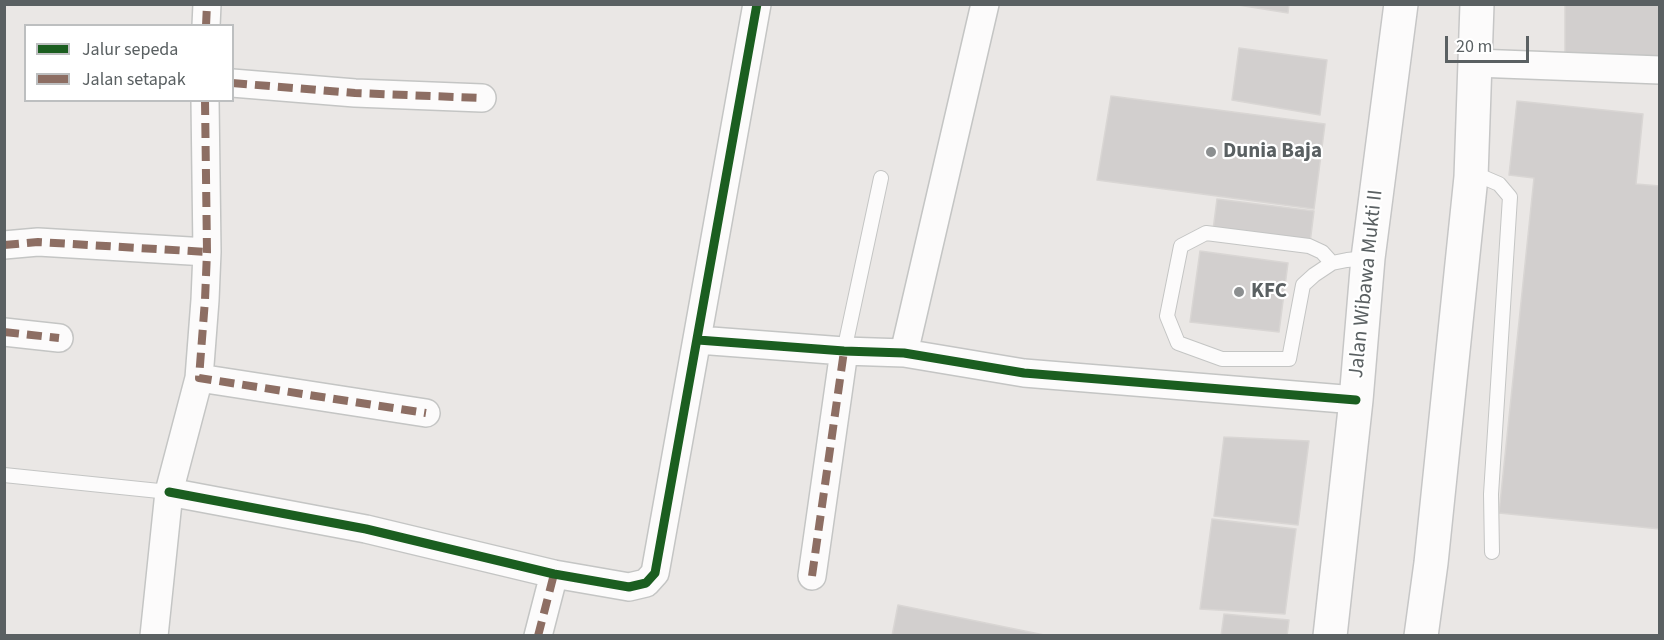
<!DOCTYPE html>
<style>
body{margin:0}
#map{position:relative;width:1664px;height:640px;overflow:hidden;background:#eae7e5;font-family:"Source Sans 3",sans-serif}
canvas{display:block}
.frame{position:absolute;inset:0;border:6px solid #5a6062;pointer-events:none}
.legend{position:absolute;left:24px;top:24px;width:210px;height:78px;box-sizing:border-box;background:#fff;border:2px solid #bdbfc0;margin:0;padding:8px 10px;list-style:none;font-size:18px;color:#5a6062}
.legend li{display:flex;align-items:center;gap:12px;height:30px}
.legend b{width:30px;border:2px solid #bdbfc0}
.scale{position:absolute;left:1445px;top:36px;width:84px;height:27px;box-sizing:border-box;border:3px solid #5a6062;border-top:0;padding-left:8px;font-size:18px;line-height:21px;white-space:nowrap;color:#5a6062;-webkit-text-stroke:4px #fff;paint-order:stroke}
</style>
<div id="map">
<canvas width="1664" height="640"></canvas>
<div class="frame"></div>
<ul class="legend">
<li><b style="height:8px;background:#1b5e20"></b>Jalur sepeda</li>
<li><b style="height:8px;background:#8d6e63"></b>Jalan setapak</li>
</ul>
<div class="scale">20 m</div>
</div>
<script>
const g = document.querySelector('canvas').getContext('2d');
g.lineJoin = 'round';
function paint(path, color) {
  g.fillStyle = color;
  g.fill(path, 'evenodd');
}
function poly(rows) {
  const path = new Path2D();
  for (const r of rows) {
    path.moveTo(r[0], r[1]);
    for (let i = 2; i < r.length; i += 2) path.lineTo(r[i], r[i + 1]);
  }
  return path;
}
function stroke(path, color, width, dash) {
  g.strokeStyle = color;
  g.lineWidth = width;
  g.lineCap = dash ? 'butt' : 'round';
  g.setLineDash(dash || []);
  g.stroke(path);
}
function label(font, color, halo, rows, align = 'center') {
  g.font = font + ' "Source Sans 3",sans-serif';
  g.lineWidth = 4.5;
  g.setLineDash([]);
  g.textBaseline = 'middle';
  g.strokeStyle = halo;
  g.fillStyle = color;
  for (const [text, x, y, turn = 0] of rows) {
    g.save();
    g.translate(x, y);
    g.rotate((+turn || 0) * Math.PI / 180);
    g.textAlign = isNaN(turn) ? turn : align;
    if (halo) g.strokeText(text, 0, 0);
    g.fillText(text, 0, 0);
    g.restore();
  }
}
const building = poly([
 [1232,4,1289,4,1288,13,1232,4],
 [1565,4,1660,4,1660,62,1565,61,1565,4],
 [1239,48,1327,60,1320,115,1232,100,1239,48],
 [1111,96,1325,124,1314,209,1097,180,1111,96],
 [1517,101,1643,114,1636,184,1660,186,1660,529,1499,513,1534,178,1509,175,1517,101],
 [1217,199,1314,211,1310,243,1213,230,1217,199],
 [1200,251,1288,263,1279,332,1190,322,1200,251],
 [1224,437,1309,441,1298,525,1214,516,1224,437],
 [1212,519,1296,529,1285,614,1200,609,1212,519],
 [898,605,1049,636,892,636,898,605],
 [1224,614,1289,620,1287,636,1221,636,1224,614]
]);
const service = poly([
 [1471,177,1485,178,1499,184,1510,197,1491,494,1492,552],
 [1332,263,1322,252,1309,246,1206,233,1181,246,1167,316,1178,343,1222,359,1289,359,1303,285,1314,275,1332,263,1347,260,1368,258],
 [844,351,881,178],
 [4,475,169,492]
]);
const minor = poly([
 [206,26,207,4],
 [1475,63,1660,70],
 [232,83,355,93,482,98],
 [4,245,38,242,207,252],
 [4,332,59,338],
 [698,340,844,351,904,353,1024,373,1356,400],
 [904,353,985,4],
 [199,378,426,413],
 [169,492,366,529,554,574,629,587,646,583,655,573,757,4],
 [812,576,844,351],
 [154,636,169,492,199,378,205,300,207,252,205,100],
 [538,636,554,574]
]);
const secondary = poly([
 [1330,636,1356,400,1368,258,1401,4],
 [1421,636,1431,563,1471,177,1477,4]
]);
const quiet = poly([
 [206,26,207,4],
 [232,83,355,93,482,98],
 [205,100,207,252,205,300,199,378,426,413],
 [4,245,38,242,207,252],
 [4,332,59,338],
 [812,576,844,351],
 [538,636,554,574]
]);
const cycleway = poly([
 [698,340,844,351,904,353,1024,373,1356,400],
 [169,492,366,529,554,574,629,587,646,583,655,573,757,4]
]);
const markers = [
 [1211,152,6,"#8c8f90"],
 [1239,292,6,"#8c8f90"]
];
const poiNames = [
 ["Dunia Baja",1223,152],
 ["KFC",1251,292]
];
const streetNames = [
 ["Jalan Wibawa Mukti II",1367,284,-84]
];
paint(building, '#d2cfce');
stroke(building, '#d9d6d4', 1.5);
stroke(service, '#c4c5c4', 16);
stroke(minor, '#c4c5c4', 30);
stroke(secondary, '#c6c6c6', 36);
stroke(service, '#fcfbfb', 14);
stroke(minor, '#fcfbfb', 27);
stroke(secondary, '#fcfbfb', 33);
stroke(quiet, '#8d6e63', 8, [15, 8]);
stroke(cycleway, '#1b5e20', 9);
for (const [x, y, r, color] of markers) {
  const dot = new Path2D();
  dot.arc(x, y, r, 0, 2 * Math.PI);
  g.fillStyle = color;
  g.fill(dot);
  stroke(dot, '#fff', 2);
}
label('bold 21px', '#5a6062', '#fff', poiNames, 'left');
label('21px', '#5a6062', '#fff', streetNames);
</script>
